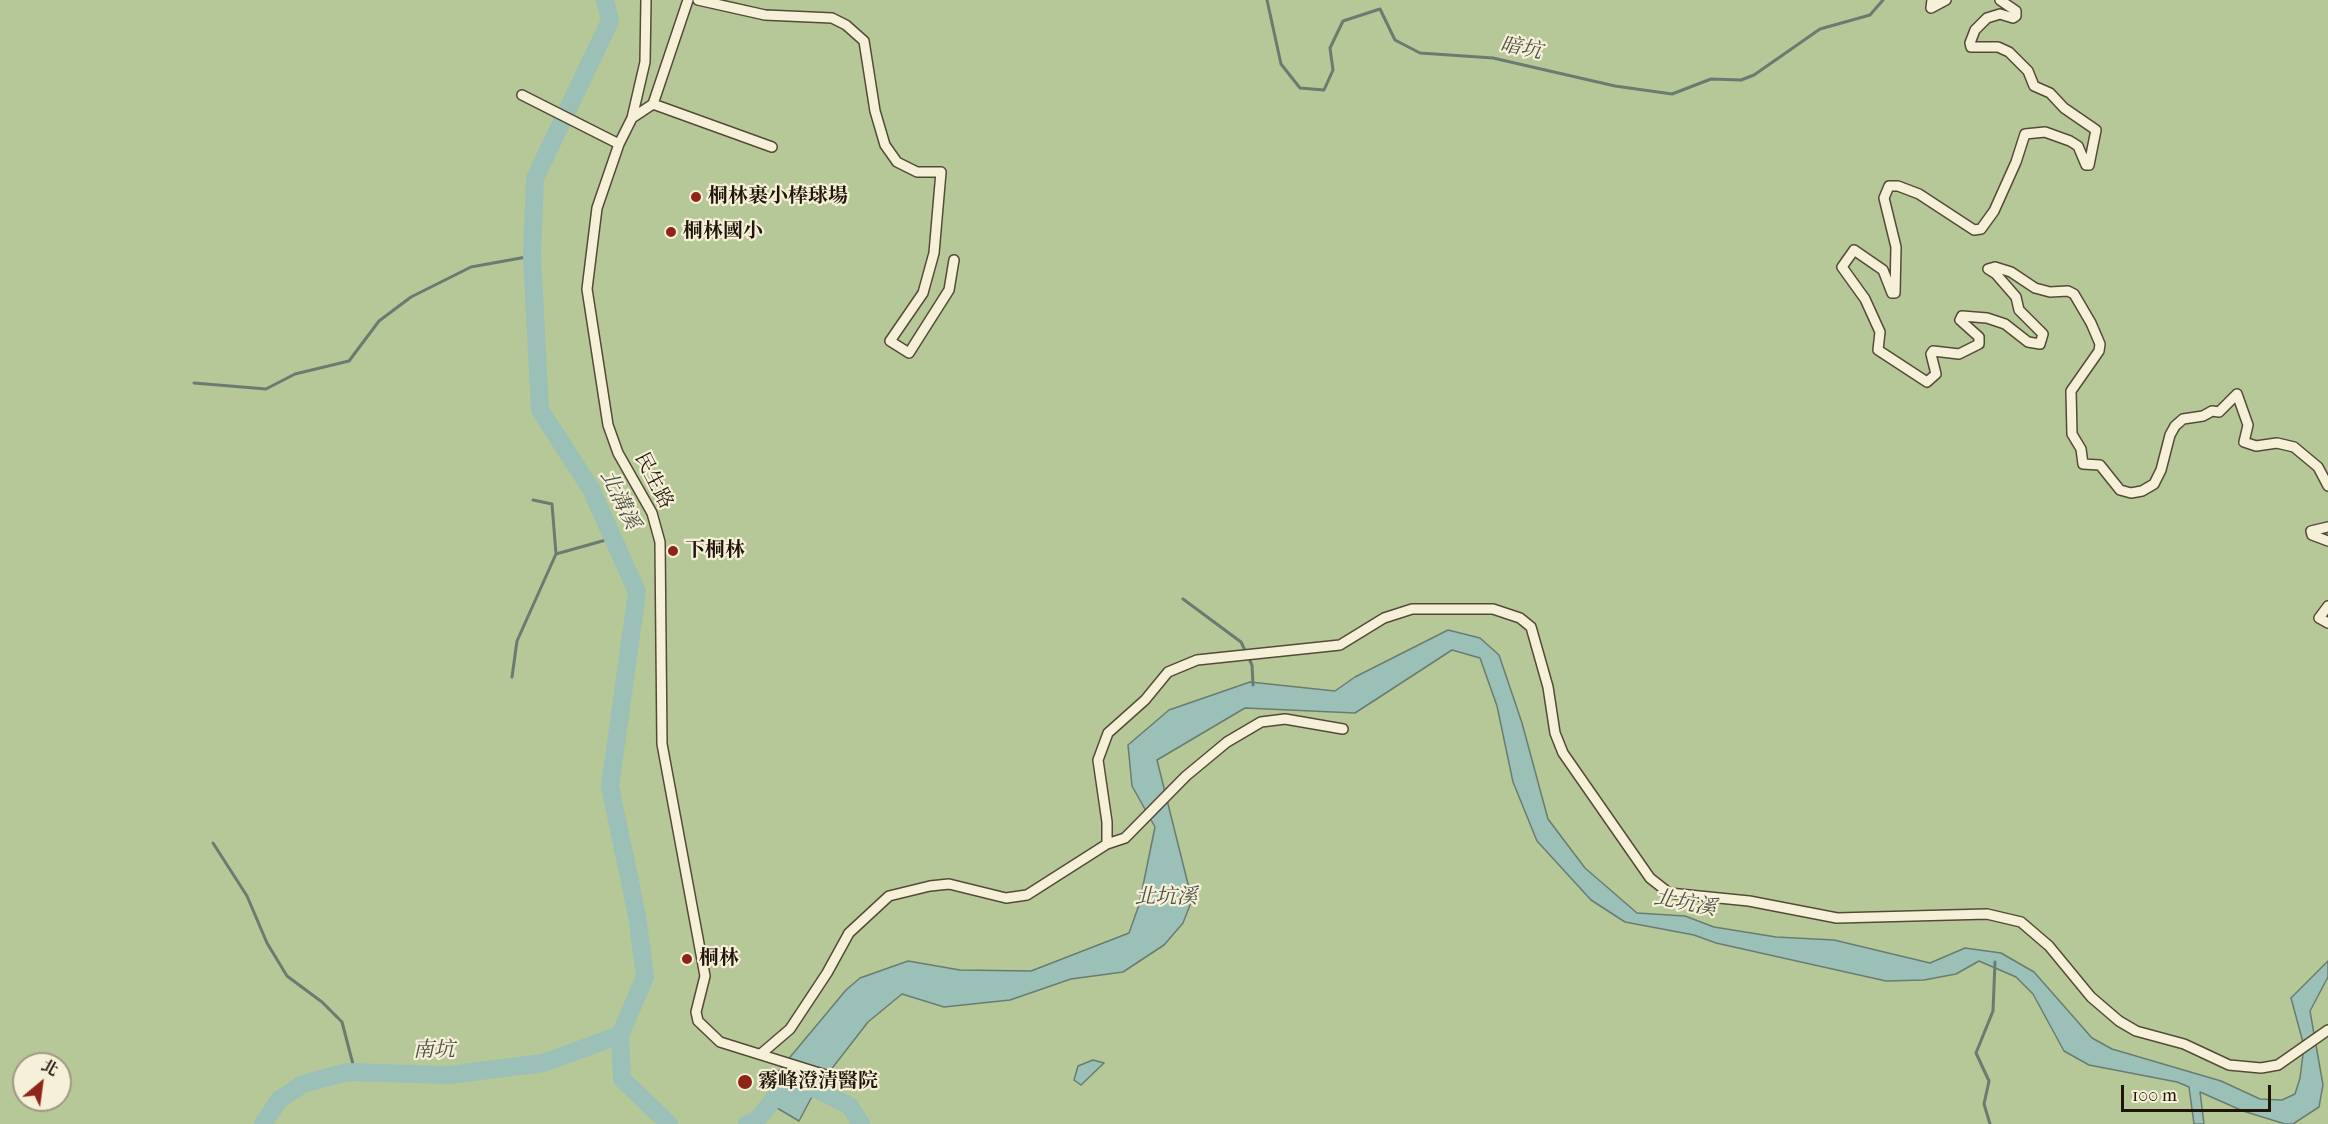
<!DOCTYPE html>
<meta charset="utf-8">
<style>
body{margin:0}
#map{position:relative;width:2328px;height:1124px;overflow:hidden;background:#f2e8c5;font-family:"IM FELL French Canon","Noto Serif TC",serif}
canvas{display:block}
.north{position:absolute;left:12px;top:1052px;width:60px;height:60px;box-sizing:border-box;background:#f7f0d9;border:2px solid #a19886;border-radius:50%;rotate:29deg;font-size:16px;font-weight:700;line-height:24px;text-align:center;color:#21150a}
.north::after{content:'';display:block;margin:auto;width:21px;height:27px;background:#8f2418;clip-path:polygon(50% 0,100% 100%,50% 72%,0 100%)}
.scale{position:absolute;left:2121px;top:1085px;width:150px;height:27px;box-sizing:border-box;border:3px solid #21150a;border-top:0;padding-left:8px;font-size:18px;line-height:21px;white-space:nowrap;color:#21150a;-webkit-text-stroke:4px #f7f0d9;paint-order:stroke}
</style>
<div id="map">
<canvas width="2328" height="1124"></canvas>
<div class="north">北</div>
<div class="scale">100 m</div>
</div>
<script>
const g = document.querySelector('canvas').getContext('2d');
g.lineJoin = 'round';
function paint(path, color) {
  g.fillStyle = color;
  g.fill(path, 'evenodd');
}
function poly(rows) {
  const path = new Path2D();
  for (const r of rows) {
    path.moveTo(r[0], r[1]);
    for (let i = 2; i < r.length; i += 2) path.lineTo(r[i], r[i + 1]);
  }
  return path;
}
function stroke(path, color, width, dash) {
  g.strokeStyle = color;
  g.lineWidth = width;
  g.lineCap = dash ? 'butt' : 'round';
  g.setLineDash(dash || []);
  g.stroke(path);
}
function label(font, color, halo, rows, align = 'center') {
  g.font = font + ' "IM FELL French Canon","Noto Serif TC",serif';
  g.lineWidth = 4.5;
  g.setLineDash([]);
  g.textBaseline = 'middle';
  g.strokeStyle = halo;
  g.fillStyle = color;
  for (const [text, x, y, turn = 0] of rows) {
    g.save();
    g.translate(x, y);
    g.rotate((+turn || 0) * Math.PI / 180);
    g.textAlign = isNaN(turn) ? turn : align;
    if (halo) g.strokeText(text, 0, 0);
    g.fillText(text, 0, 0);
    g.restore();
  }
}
const green = poly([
 [0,0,2328,0,2328,1124,0,1124],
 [24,1064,60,1064,60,1100,24,1100]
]);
const water = poly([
 [1448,630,1480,638,1499,655,1522,723,1548,819,1585,868,1637,913,1685,916,1714,927,1776,937,1834,940,1930,963,1965,948,2001,953,2034,972,2092,1038,2112,1049,2221,1081,2260,1099,2282,1100,2295,1094,2300,1078,2304,1046,2291,998,2328,961,2328,977,2310,1011,2323,1085,2319,1107,2293,1124,2285,1124,2243,1111,2200,1092,2204,1124,2194,1124,2189,1087,2177,1082,2089,1065,2064,1051,2033,994,2016,977,1979,961,1956,974,1924,980,1886,981,1716,943,1694,935,1625,922,1591,900,1537,841,1513,782,1497,706,1480,658,1452,650,1355,713,1245,708,1157,760,1192,900,1183,923,1164,945,1123,972,1071,979,1010,1000,944,1007,902,994,868,1022,816,1089,799,1121,772,1105,776,1074,846,990,860,978,908,961,960,970,1031,971,1129,933,1139,905,1155,827,1132,786,1128,745,1169,710,1250,682,1335,691,1355,677,1448,630],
 [1093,1060,1104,1063,1081,1085,1074,1080,1078,1066,1093,1060]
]);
const stream = poly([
 [1267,0,1281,64,1300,88,1324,90,1333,70,1330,48,1343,21,1380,9,1395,40,1420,53,1493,58,1615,86,1672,94,1711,79,1741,80,1754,75,1820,29,1870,15,1883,0],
 [194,383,266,389,295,374,349,361,379,321,411,297,471,267,532,256],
 [533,500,552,504,556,554],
 [1183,599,1241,642,1252,665,1253,685],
 [512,677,517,641,556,554,613,538],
 [213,843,247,896,267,943,287,976,322,1002,342,1022,355,1072],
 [1990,1124,1984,1104,1989,1081,1976,1053,1993,1011,1995,962]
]);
const river = poly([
 [605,0,610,21,535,178,532,256,540,410,591,489,637,592,610,786,637,916,645,977,620,1035,622,1079,669,1124],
 [793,1087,816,1089,850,1106,861,1124],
 [263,1124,279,1100,303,1084,347,1072,449,1075,543,1063,620,1035],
 [747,1124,757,1120,786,1084]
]);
const minor = poly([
 [646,0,645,62,632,118,619,144,597,208,587,289,608,425,618,453,652,513,660,542,662,744,705,976,696,1012,698,1021,720,1042,829,1076],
 [698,0,765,15,832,18,846,25,864,41,875,111,885,145,897,162,917,172,941,172,934,253,923,293,890,341,909,353,949,290,954,260],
 [1932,0,1931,8,1946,0],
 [2000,0,2016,11,2016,16,2013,18,2000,14,1987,18,1975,30,1970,43,1971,47,1998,47,2009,52,2028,71,2034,86,2050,93,2064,108,2096,130,2089,165,2086,165,2078,146,2070,141,2045,132,2025,134,2016,162,1994,211,1981,229,1974,230,1919,194,1898,186,1889,186,1884,198,1896,247,1895,293,1892,293,1883,270,1854,250,1842,267,1865,299,1880,332,1878,350,1927,382,1936,374,1931,354,1933,351,1959,354,1979,344,1979,337,1960,320,1962,316,1987,318,2005,324,2028,342,2040,344,2043,334,2019,310,2016,297,1996,274,1988,269,1995,267,2011,272,2035,288,2050,292,2068,291,2074,294,2091,323,2100,344,2099,351,2071,391,2072,434,2081,449,2083,464,2100,465,2120,490,2131,493,2142,491,2154,484,2161,470,2170,435,2175,426,2183,419,2203,416,2212,411,2219,412,2237,394,2248,425,2244,442,2256,446,2277,443,2294,447,2318,467,2328,486],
 [522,95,619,144],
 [653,104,772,147],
 [632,118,653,104,688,0],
 [2328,527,2311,531,2312,535,2328,541],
 [2328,606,2319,618,2328,623],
 [1107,844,1125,838,1186,776,1227,742,1261,722,1285,719,1343,729],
 [762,1053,790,1029,827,973,849,933,889,896,930,886,949,884,1006,898,1027,895,1107,844,1107,822,1098,760,1108,733,1145,700,1168,672,1197,660,1340,645,1384,618,1412,609,1493,609,1520,618,1531,627,1548,687,1555,733,1563,753,1650,878,1669,893,1749,901,1837,918,1987,914,2021,922,2049,946,2091,997,2119,1021,2136,1031,2184,1044,2229,1065,2261,1068,2278,1065,2328,1030]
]);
const markers = [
 [696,197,6,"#8f2418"],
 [671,232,6,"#8f2418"],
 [673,551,6,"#8f2418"],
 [687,959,6,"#8f2418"],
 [745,1082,8,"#8f2418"]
];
const poiNames = [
 ["桐林裹小棒球場",708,197],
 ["桐林國小",683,232],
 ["下桐林",685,551],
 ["桐林",699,959],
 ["霧峰澄清醫院",758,1082]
];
const streetNames = [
 ["民生路",653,481,63]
];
const waterNames = [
 ["暗坑",1521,49,11],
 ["北溝溪",619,500,64],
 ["北坑溪",1166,898],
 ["北坑溪",1685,904,11],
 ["南坑",434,1051,-1]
];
paint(green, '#b6c798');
paint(water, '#9bc0b7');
stroke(water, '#6a7c72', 1.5);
stroke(stream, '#6a7c72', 3);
stroke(river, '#9bc0b7', 18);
stroke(minor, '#554a39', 12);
stroke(minor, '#f7f0d9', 9);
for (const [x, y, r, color] of markers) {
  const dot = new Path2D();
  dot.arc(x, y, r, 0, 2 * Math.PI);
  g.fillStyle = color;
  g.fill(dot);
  stroke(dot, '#f7f0d9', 2);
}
label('bold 20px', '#21150a', '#f7f0d9', poiNames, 'left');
label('20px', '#21150a', '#f7f0d9', streetNames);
label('italic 21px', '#4c5147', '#f7f0d9', waterNames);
</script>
